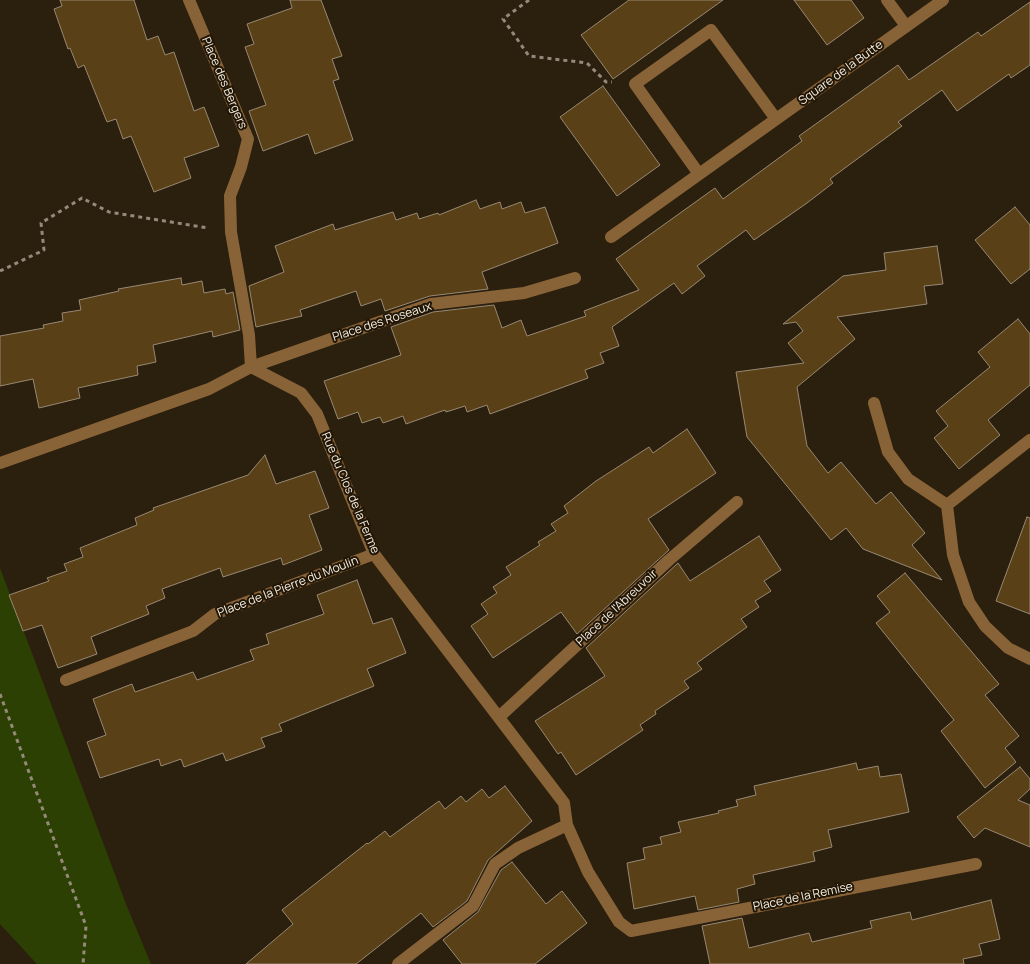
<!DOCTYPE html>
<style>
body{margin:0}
canvas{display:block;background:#2b1f0d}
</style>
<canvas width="1030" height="964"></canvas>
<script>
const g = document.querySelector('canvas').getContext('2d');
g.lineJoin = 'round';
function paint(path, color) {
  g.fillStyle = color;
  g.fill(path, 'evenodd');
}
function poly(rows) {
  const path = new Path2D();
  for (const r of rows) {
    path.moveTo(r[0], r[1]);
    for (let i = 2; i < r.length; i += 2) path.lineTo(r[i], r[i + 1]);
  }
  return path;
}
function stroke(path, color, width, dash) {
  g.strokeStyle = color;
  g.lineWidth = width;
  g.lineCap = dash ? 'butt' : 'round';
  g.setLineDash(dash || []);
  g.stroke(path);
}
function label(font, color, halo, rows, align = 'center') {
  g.font = font + ' Manrope,sans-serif';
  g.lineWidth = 4;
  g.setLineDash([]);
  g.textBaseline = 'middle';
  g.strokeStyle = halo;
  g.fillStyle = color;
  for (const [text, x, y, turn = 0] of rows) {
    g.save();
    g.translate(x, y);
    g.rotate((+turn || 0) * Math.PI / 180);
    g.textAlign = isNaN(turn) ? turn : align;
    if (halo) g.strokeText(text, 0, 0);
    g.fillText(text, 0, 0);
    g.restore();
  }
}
const green = poly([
 [0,568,126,904,151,964,37,964,0,924]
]);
const building = poly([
 [60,0,134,0,147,40,158,36,165,55,174,52,194,111,204,107,219,146,184,158,191,178,154,192,131,136,123,139,116,119,107,122,84,65,78,68,70,48,68,49,54,9,62,6,60,0],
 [290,0,321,0,342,56,332,59,339,79,333,81,353,140,315,154,308,134,263,151,249,111,266,105,245,47,254,44,247,24,292,8,290,0],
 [629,0,723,0,613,79,581,35,629,0],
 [794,0,851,0,864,18,827,45,794,0],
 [1030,2,1030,65,1011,78,1009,74,957,111,942,90,898,122,902,126,830,179,833,183,807,203,754,240,746,230,697,266,705,276,682,294,674,283,612,327,619,346,600,353,604,363,585,370,588,378,490,414,487,405,467,412,465,406,446,412,445,410,406,424,403,416,383,423,380,417,362,423,358,412,338,419,324,381,401,355,391,327,433,312,494,305,502,328,521,320,527,336,586,316,584,311,639,290,616,259,715,188,723,199,802,141,799,136,898,65,909,80,978,32,981,36,1030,2],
 [603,86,660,165,617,196,560,117,603,86],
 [476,200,480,209,500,202,502,209,521,202,525,213,545,207,558,243,482,272,488,289,430,296,385,311,381,299,361,306,356,291,300,310,302,316,256,327,249,286,284,272,275,246,333,224,335,230,393,212,396,220,417,213,419,219,438,213,439,215,476,200],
 [1015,207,1030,225,1030,269,1011,284,975,240,1015,207],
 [937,246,943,284,924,286,927,304,837,317,855,339,797,387,807,446,828,473,841,462,876,504,891,492,925,533,912,545,942,580,863,549,846,528,831,540,747,437,736,372,804,363,788,343,803,331,796,322,783,324,843,276,886,270,884,253,937,246],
 [181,278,182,285,202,281,204,293,225,289,226,294,233,292,240,330,213,337,212,331,153,345,156,362,137,366,138,375,78,388,80,398,39,408,33,379,0,386,0,336,44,328,43,325,63,321,62,313,81,310,79,300,119,291,118,289,181,278],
 [1018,319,1030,334,1030,385,988,420,1000,435,959,469,934,438,948,426,936,411,990,367,978,352,1018,319],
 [687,429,716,473,648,519,669,550,577,634,561,612,493,658,471,626,488,614,481,604,497,593,493,587,511,575,506,567,540,545,538,542,556,531,551,524,568,513,564,506,596,481,649,447,653,453,687,429],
 [265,455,276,484,315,471,329,508,309,515,322,550,283,565,281,558,223,577,220,568,162,589,165,598,146,606,149,614,91,637,97,654,58,668,42,625,23,631,9,595,49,581,47,578,67,571,64,564,83,557,80,548,137,525,135,518,154,510,153,508,248,475,265,455],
 [1027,517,1030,518,1030,614,996,601,1027,517],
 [759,536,781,570,764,581,771,591,755,601,759,607,741,619,747,627,697,663,702,669,684,681,689,688,655,711,656,714,640,725,643,730,576,775,561,752,558,754,535,721,605,676,586,648,678,563,690,581,759,536],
 [905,573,999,684,985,695,1019,736,1005,748,1016,762,985,788,941,731,954,720,876,623,890,612,877,596,905,573],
 [357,580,373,624,392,618,406,653,367,669,374,686,279,724,282,731,261,738,265,747,226,761,223,753,184,767,181,759,161,766,159,759,100,778,87,742,106,735,93,699,132,684,135,692,193,672,197,680,254,660,250,650,269,644,266,634,324,614,317,595,357,580],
 [856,763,858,770,878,766,880,777,901,774,909,812,828,830,832,847,813,852,815,861,753,875,755,884,737,889,739,902,698,910,695,896,634,909,627,863,645,859,643,848,662,844,660,837,681,832,678,822,719,813,718,811,738,806,736,800,756,795,754,786,856,763],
 [1020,767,1030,779,1030,789,1018,800,1030,805,1030,847,985,828,974,838,957,817,1020,767],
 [505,786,532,821,488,860,467,901,433,927,421,913,356,964,246,964,293,924,282,910,367,843,368,844,385,831,390,837,439,801,445,809,461,796,466,802,482,789,489,798,505,786],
 [512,862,546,904,562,891,587,923,535,964,462,964,443,940,478,912,501,870,512,862],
 [991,900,1000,939,979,944,982,955,963,959,964,964,710,964,702,926,742,918,749,948,809,933,812,942,872,928,870,921,910,912,912,920,991,900]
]);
const path = poly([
 [529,0,503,19,529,56,587,63,606,82,612,82],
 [0,271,44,250,41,223,82,198,109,212,208,228],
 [0,694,86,926,83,964]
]);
const street = poly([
 [189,0,248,139,241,167,230,196,231,232,249,335,251,367],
 [887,0,906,26],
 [699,174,635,84,711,30,776,119],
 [611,237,943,0],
 [251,367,301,393,317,414,374,554,564,803,567,825,588,872,619,922,631,931,976,864],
 [874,403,888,452,908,479,947,505,953,555,969,602,985,626,1008,648,1030,659],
 [0,463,209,389,251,367,431,304,524,293,575,278],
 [947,505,1030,440],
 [66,680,193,631,215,614,374,554],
 [499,717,669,560,737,502],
 [398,964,473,906,495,864,518,848,567,825]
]);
const streetNames = [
 ["Square de la Butte",841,73,-36],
 ["Place des Bergers",224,83,67],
 ["Place des Roseaux",382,322,-18],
 ["Rue du Clos de la Ferme",350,493,67],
 ["Place de la Pierre du Moulin",288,587,-21],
 ["Place de l'Abreuvoir",617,608,-43],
 ["Place de la Remise",803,897,-12]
];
paint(green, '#2d4003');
paint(building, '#594017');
stroke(building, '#978874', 1);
stroke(path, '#948a7b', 3, [4, 4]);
stroke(street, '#896338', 12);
label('12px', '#f5ede1', '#211605', streetNames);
</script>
